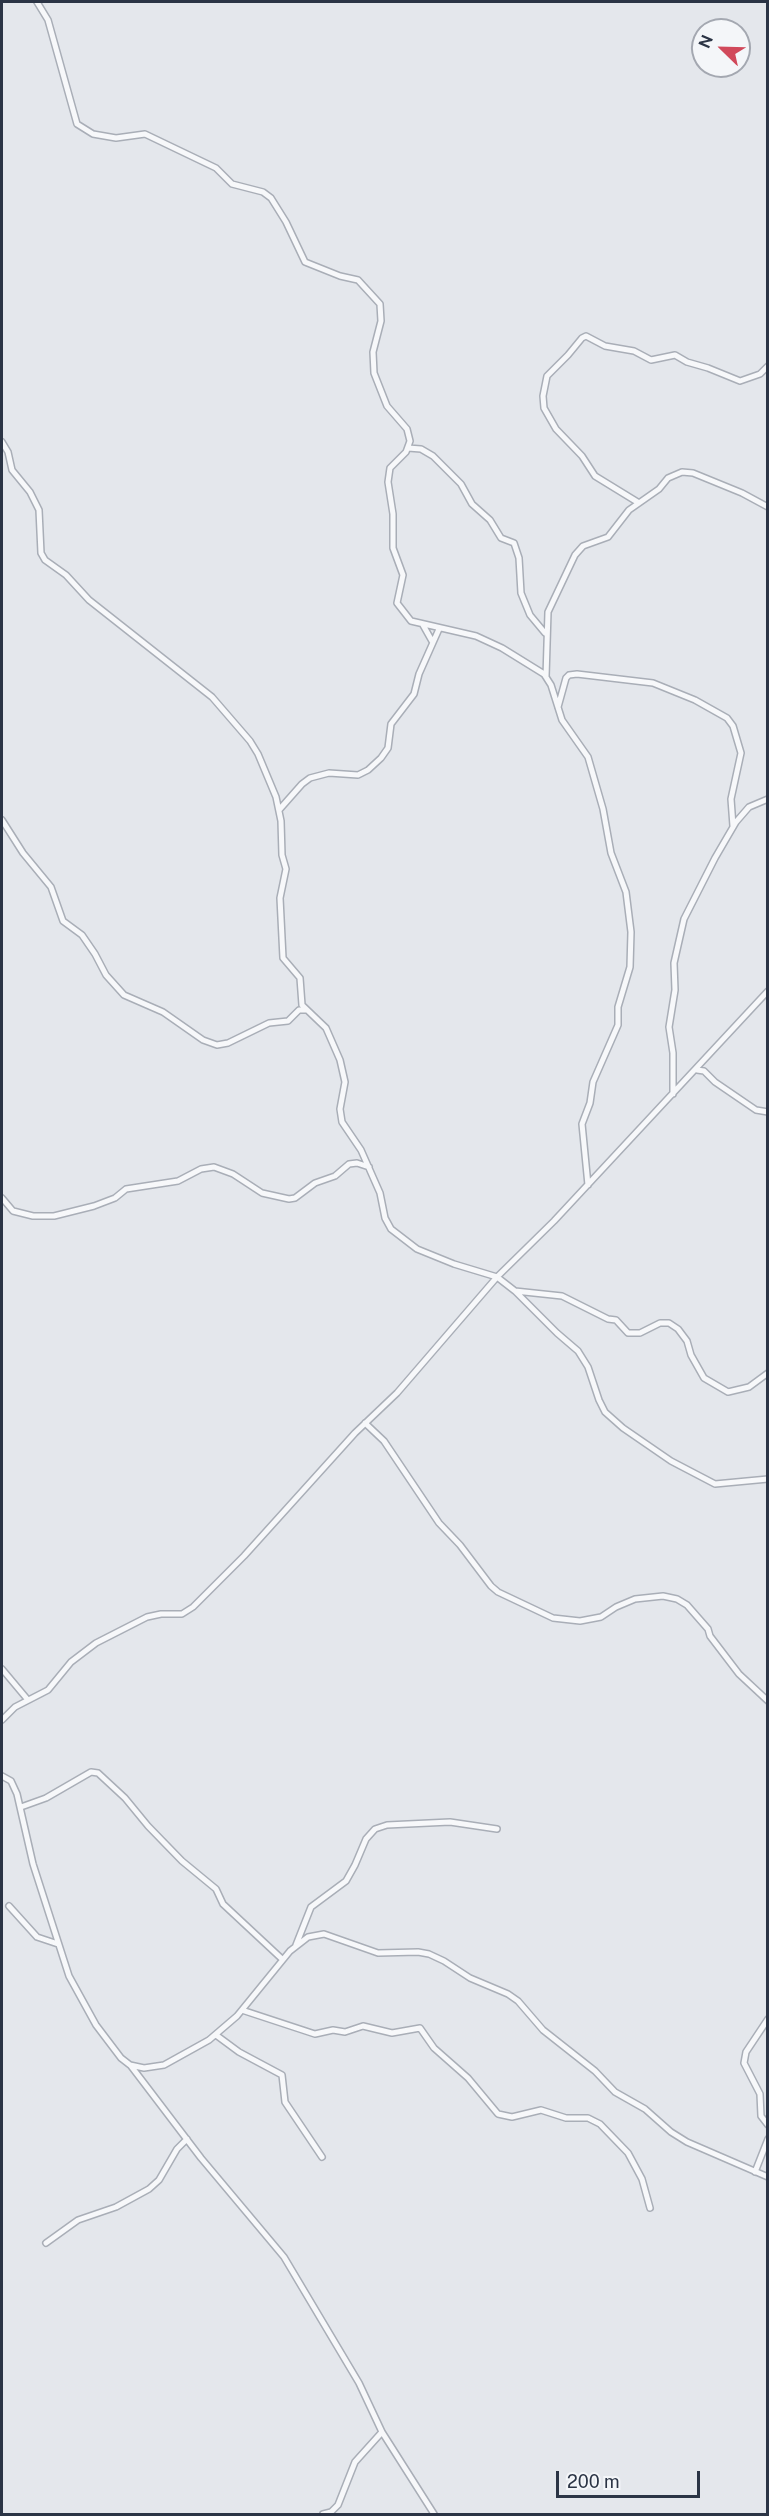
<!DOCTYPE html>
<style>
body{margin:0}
#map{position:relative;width:769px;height:2516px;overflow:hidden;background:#e4e7ec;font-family:"Public Sans",sans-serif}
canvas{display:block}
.frame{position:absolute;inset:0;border:3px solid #2b3445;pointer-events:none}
.north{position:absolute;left:691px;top:18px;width:60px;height:60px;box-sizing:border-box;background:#f4f6f9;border:2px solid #a4a8b1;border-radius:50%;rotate:293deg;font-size:16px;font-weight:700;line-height:24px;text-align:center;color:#2b3445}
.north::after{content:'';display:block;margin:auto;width:21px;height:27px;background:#d1495b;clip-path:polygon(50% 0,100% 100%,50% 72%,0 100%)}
.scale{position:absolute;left:556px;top:2471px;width:144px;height:27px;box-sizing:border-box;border:3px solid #2b3445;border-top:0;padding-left:8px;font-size:18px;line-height:21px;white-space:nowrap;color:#2b3445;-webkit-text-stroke:4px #f4f6f9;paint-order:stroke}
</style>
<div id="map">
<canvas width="769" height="2516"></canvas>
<div class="frame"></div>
<div class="north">N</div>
<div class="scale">200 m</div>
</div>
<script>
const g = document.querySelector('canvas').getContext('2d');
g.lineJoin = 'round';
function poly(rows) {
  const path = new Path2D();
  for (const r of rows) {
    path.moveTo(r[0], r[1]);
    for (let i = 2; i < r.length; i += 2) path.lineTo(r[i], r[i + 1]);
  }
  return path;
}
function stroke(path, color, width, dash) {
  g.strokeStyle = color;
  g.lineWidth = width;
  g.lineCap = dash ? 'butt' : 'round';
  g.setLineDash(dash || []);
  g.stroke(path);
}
const street = poly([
 [37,2,48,20,77,124,93,134,116,138,145,134,216,168,232,184,263,192,271,198,286,222,305,262,340,276,358,280,380,304,381,321,373,352,374,373,387,406,407,429,410,441,406,452,390,468,388,482,393,514,393,548,403,575,397,603,411,621,476,636,502,648,544,674,551,685,562,720,588,757,603,809,611,853,626,892,631,932,630,967,618,1007,618,1025,593,1082,590,1103,582,1124,588,1185],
 [2,442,8,452,12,470,30,492,39,510,41,553,45,560,66,575,89,600,212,697,250,741,258,754,276,797,281,821,282,855,286,869,280,898,283,958,300,978,302,1005,326,1028,340,1060,345,1082,340,1109,342,1122,361,1150,380,1193,385,1218,391,1229,417,1249,454,1264,497,1277,515,1291,557,1333,578,1351,588,1367,599,1400,605,1412,623,1428,671,1461,715,1484,768,1479],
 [408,448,421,449,433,456,461,484,472,504,490,520,501,538,514,543,519,558,521,593,530,615,545,633],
 [639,503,595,476,582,456,556,429,544,408,543,396,547,376,568,355,582,338,586,336,605,346,634,351,651,360,675,355,687,362,708,368,740,381,760,374,768,366],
 [423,625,432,641],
 [546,677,548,612,575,555,583,546,608,537,629,510,659,489,668,478,682,472,693,473,742,493,768,507],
 [558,707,566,678,569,675,577,674,653,683,695,700,727,718,733,726,741,753,731,799,733,826],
 [279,810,302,784,310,778,329,773,358,775,368,770,381,758,388,748,391,724,414,694,419,674,439,629],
 [2,820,23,853,51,887,63,921,82,935,95,954,106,975,124,995,163,1012,203,1040,217,1045,228,1043,269,1023,288,1021,299,1010,307,1010],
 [697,1070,704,1071,715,1082,756,1110,768,1112],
 [673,1094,673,1053,669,1027,675,990,674,963,684,919,715,858,736,822,749,807,768,799],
 [2,1198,13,1211,33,1216,54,1216,94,1206,115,1198,126,1189,178,1181,201,1169,214,1167,233,1174,262,1193,289,1199,295,1198,315,1183,335,1176,349,1164,357,1163,369,1167],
 [515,1291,562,1296,608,1319,616,1320,628,1333,640,1333,660,1323,669,1323,678,1329,687,1341,691,1355,704,1378,728,1392,749,1387,768,1373],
 [365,1423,384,1441,439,1523,460,1545,491,1586,498,1592,553,1618,580,1621,601,1617,616,1607,635,1599,663,1596,677,1599,687,1605,708,1629,710,1636,739,1674,768,1701],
 [2,1669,28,1700],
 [2,1720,15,1707,48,1690,71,1662,96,1643,147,1617,161,1614,182,1614,193,1607,244,1556,355,1433,397,1393,497,1277,554,1221,768,991],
 [2,1776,11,1781,17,1794,33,1864,69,1976,96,2025,121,2058,130,2065,144,2068,164,2065,209,2040,237,2016,290,1951,308,1937,324,1934,378,1953,418,1952,429,1954,444,1961,470,1978,508,1994,518,2001,543,2030,595,2071,615,2092,645,2109,671,2132,687,2142,768,2177],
 [21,1807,46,1798,91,1772,98,1773,125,1798,148,1826,182,1861,216,1889,223,1904,282,1959],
 [9,1906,37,1937,58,1944],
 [296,1945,311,1907,346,1881,355,1865,366,1839,375,1829,387,1825,450,1822,497,1829],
 [242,2010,315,2034,333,2030,345,2032,363,2026,392,2033,420,2028,434,2048,468,2078,498,2114,512,2117,541,2110,566,2118,588,2118,600,2124,628,2153,642,2179,650,2208],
 [768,2019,746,2052,744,2063,760,2094,761,2116,768,2125],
 [216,2035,239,2052,282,2075,285,2102,322,2157],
 [131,2066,201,2158,284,2257,359,2383,382,2432,434,2514],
 [755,2172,768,2139],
 [46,2243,78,2220,116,2207,149,2189,159,2180,177,2149,187,2139],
 [323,2514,331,2512,338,2505,355,2462,382,2432]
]);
stroke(street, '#a9aeb7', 8);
stroke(street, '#f7f8fa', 5);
</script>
